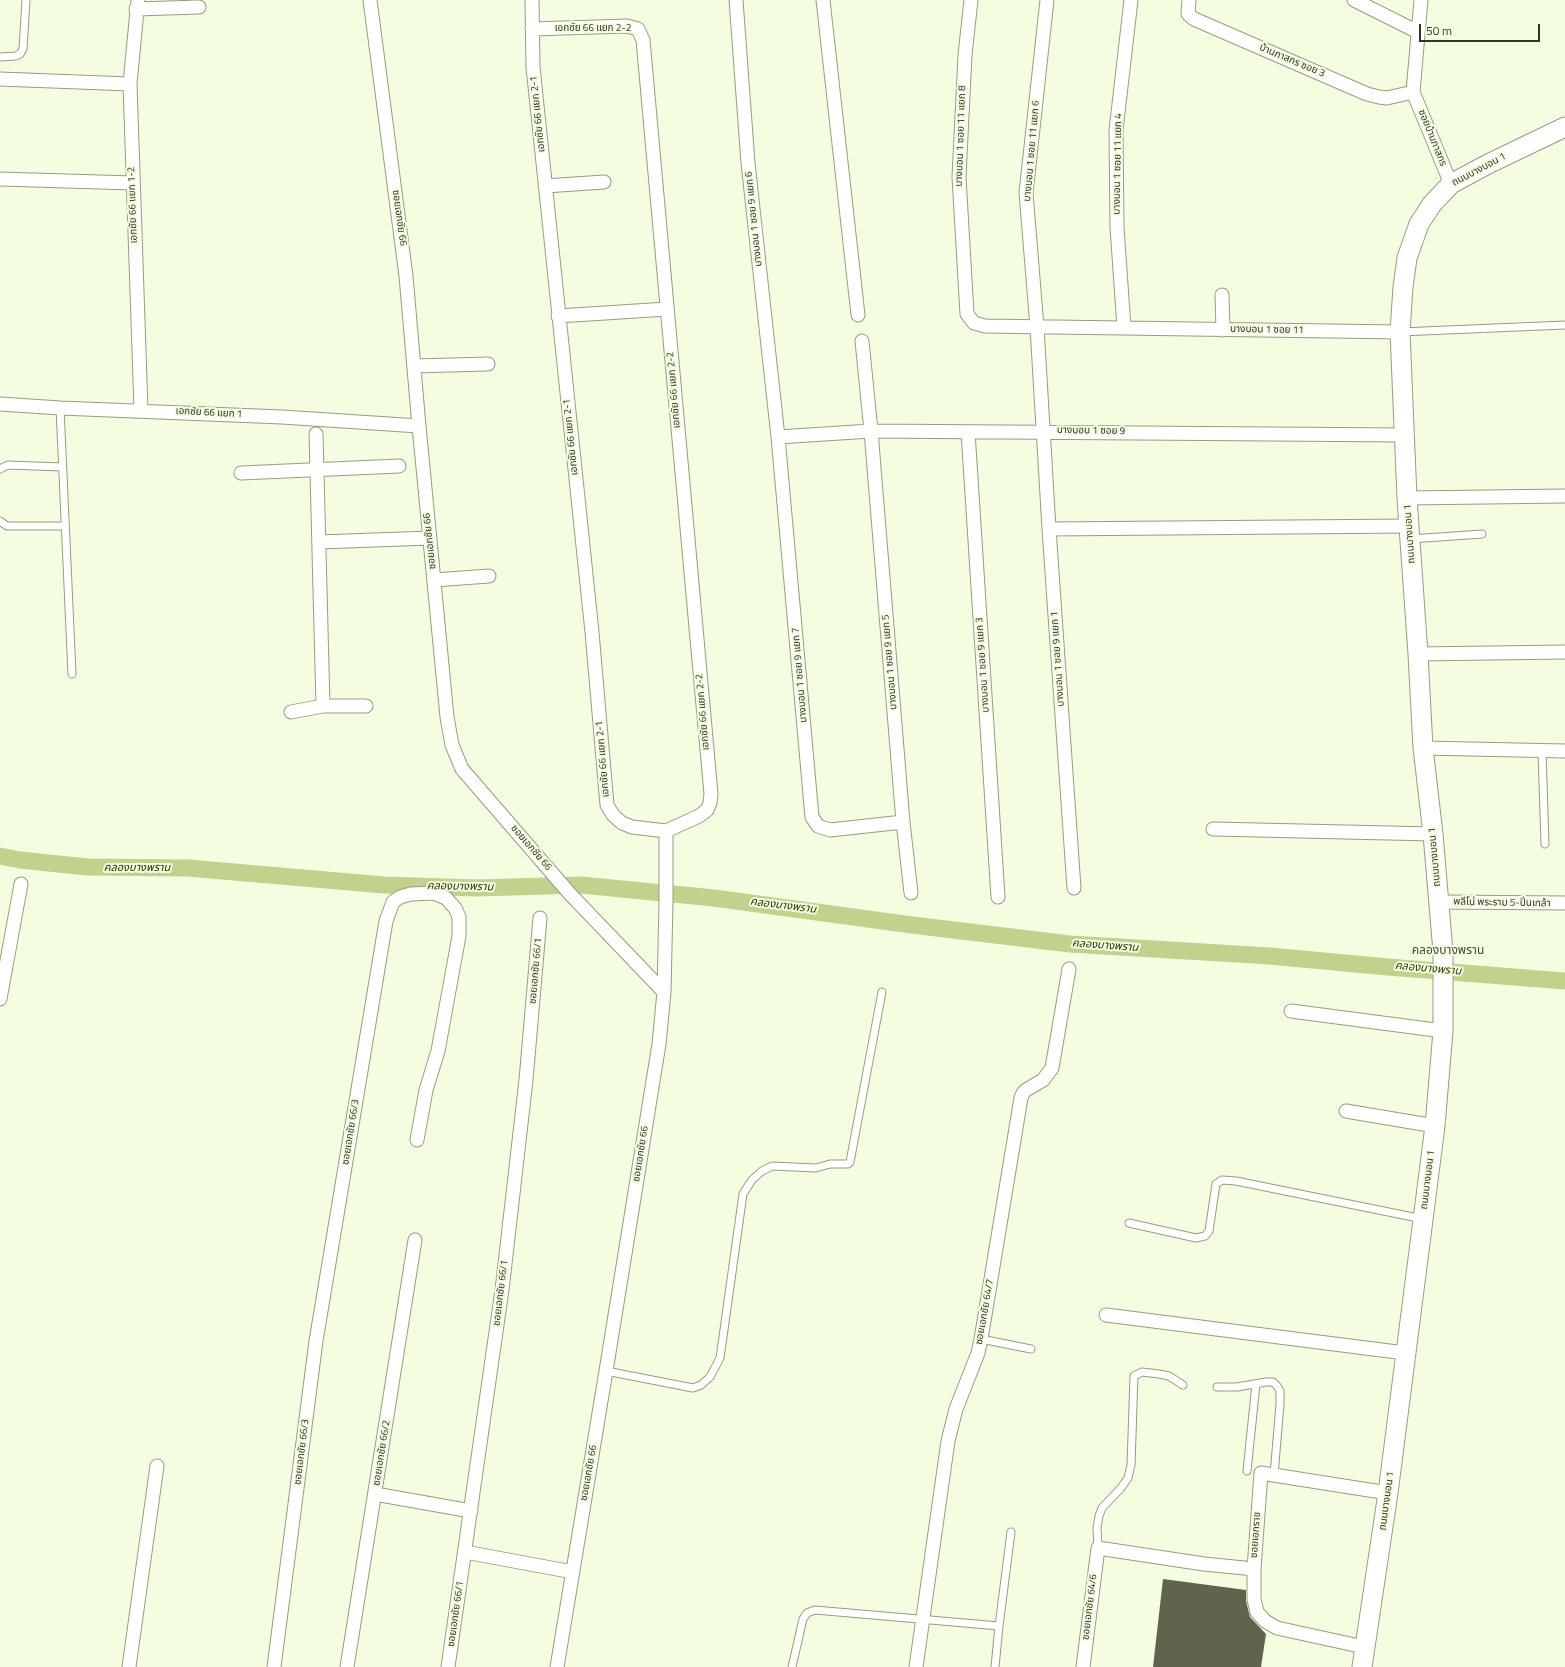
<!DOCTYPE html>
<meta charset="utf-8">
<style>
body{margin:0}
#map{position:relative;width:1565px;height:1667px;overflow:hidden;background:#f4fddf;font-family:"Titillium Web",sans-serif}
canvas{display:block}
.scale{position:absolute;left:1419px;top:24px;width:121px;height:18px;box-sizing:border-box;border:2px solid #313429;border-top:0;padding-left:5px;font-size:12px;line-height:14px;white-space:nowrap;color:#313429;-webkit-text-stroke:3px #f4fddf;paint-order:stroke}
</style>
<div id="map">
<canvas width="1565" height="1667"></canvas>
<div class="scale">50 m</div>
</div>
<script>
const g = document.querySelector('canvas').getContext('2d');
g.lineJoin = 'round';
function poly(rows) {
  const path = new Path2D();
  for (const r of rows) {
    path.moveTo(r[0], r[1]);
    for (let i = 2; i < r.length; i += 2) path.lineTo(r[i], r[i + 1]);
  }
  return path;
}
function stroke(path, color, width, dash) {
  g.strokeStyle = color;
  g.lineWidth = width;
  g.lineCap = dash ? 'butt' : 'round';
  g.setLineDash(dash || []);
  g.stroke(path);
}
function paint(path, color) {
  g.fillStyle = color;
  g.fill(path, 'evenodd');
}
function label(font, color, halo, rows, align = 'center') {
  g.font = font + ' "Titillium Web","Noto Sans Thai",sans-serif';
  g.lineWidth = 4;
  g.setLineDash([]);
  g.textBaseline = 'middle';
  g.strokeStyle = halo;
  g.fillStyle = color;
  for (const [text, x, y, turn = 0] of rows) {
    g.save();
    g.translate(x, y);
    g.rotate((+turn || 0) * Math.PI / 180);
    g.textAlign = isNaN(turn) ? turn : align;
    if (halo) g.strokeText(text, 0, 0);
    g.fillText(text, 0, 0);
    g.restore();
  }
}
const canal = poly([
 [0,856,20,860,87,867,188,868,384,885,477,888,581,885,714,898,912,925,1070,944,1270,956,1388,967,1565,981]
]);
const building = poly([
 [1163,1579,1246,1590,1246,1601,1250,1617,1266,1634,1261,1667,1153,1667]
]);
const service = poly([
 [0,57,16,56,20,54,23,49,26,0],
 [1400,332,1565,325],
 [60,408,72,674],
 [0,469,8,465,62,467],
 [0,521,7,526,65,526],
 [1411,539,1482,534],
 [1542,752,1545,844],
 [1129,1223,1196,1238,1205,1236,1209,1231,1216,1184,1222,1180,1236,1181,1423,1219],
 [981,1339,1031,1349],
 [606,1371,693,1388,701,1385,710,1377,720,1358,743,1194,752,1180,762,1171,772,1166,816,1168,830,1164,848,1164,850,1162,882,992],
 [1217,1387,1237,1387,1266,1382,1273,1382,1277,1386,1280,1391,1280,1404,1274,1475],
 [1247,1471,1256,1384],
 [1098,1548,1097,1528,1099,1516,1102,1508,1121,1488,1128,1478,1131,1465,1134,1376,1142,1372,1159,1374,1169,1376,1183,1385],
 [792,1667,803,1619,807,1613,815,1610,999,1626,1011,1532],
 [995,1667,999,1626]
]);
const minor = poly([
 [138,0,130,84,141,410],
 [370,0,406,276,419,426,447,717,452,745,462,769,571,895,664,992,659,1044,606,1371,557,1667],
 [532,0,533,67,592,632,607,805,613,815,622,823,632,827,666,831],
 [736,0,748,163,778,437,812,817,818,826,830,830,903,822],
 [823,0,858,315],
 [971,0,965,55,959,177,967,314,974,323,985,326,1400,332],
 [1047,0,1026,193,1037,327,1049,529,1074,888],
 [1189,0,1188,14,1194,19,1367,94,1379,97,1387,98,1413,92],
 [1354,0,1418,32],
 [1421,0,1413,92,1451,184],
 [136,9,199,7],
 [532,29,627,26,638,29,643,40,711,794,710,803,707,810,699,816,666,831],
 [0,79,130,84],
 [0,179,133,183],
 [545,186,604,182],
 [1222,295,1223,330],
 [558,316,667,309],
 [1124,328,1117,227,1116,130,1131,0],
 [862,341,871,431,903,822,911,893],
 [414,366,488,364],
 [0,404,60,408,282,417,419,426],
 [968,432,998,897],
 [316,434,323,706],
 [778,437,871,431,1404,435],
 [241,473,399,466],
 [1407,498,1565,496],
 [1049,529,1410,526],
 [319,542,430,538],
 [434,580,489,576],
 [1418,654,1565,652],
 [291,712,323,706,366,706],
 [1423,748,1565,751],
 [1213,829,1433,834],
 [1439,902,1565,903],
 [664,992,666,902,666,831],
 [0,999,21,884],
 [1291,1011,1443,1031],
 [1346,1111,1435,1126],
 [1106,1315,1405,1353],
 [375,1494,471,1511],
 [465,1552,573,1572],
 [1254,1569,1254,1599,1257,1612,1265,1621,1277,1628,1364,1647],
 [129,1667,157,1466],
 [274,1667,316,1341,386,921,393,902,400,897,411,894,433,893,446,898,455,908,459,917,459,936,438,1051,426,1090,417,1140],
 [347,1667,415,1240],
 [448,1667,502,1290,526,1080,540,918],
 [916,1667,948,1441,956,1409,978,1353,981,1339,1021,1098,1023,1093,1026,1090,1043,1080,1052,1068,1069,969],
 [1083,1667,1098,1548,1204,1564,1254,1569,1261,1473,1388,1493]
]);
const secondary = poly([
 [1362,1667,1388,1493,1435,1126,1443,1031,1443,952,1433,834,1423,748,1418,654,1407,498,1400,332,1403,287,1407,258,1419,224,1432,204,1451,184,1488,164,1565,127]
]);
const streetNames = [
 ["เอกชัย 66 แยก 2-2",593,29],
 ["บ้านภาสกร ซอย 3",1292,61,23],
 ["เอกชัย 66 แยก 2-1",538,114,-96],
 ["บางบอน 1 ซอย 11 แยก 8",961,136,-88],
 ["ซอยบ้านภาสกร",1432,138,68],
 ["บางบอน 1 ซอย 11 แยก 6",1032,151,-85],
 ["บางบอน 1 ซอย 11 แยก 4",1118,164,-89],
 ["ถนนบางบอน 1",1479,170,-28],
 ["เอกชัย 66 แยก 1-2",133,205,-92],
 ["ซอยเอกชัย 66",399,218,82],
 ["บางบอน 1 ซอย 9 แยก 6",754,219,-96],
 ["บางบอน 1 ซอย 11",1267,330,1],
 ["เอกชัย 66 แยก 2-2",674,390,-95],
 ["เอกชัย 66 แยก 1",209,413,3],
 ["บางบอน 1 ซอย 9",1091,431,1],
 ["เอกชัย 66 แยก 2-1",571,437,-96],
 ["ถนนบางบอน 1",1410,534,-94],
 ["ซอยเอกชัย 66",430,541,-96],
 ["บางบอน 1 ซอย 9 แยก 1",1058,659,-94],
 ["บางบอน 1 ซอย 9 แยก 5",890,662,-95],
 ["บางบอน 1 ซอย 9 แยก 3",983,665,-94],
 ["บางบอน 1 ซอย 9 แยก 7",800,675,-95],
 ["เอกชัย 66 แยก 2-2",703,712,-95],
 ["เอกชัย 66 แยก 2-1",603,759,-95],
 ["ซอยเอกชัย 66",531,848,49],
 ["ถนนบางบอน 1",1435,857,-95],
 ["พลีโน่ พระราม 5-ปิ่นเกล้า",1502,903,1],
 ["ซอยเอกชัย 66/1",536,971,-85],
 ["ซอยเอกชัย 66/3",351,1132,-81],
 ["ซอยเอกชัย 66",641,1154,-81],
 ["ถนนบางบอน 1",1428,1180,-83],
 ["ซอยเอกชัย 66/1",501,1293,-83],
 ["ซอยเอกชัย 64/7",985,1312,-80],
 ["ซอยเอกชัย 66/3",302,1452,-83],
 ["ซอยเอกชัย 66/2",382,1453,-81],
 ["ซอยเอกชัย 66",589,1473,-80],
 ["ถนนบางบอน 1",1387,1501,-82],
 ["ซอยเอกราช",1256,1535,-86],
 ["ซอยเอกชัย 64/6",1090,1607,-83],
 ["ซอยเอกชัย 66/1",456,1614,-82]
];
const waterNames = [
 ["คลองบางพราน",137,868],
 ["คลองบางพราน",460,887,1],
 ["คลองบางพราน",783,906,7],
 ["คลองบางพราน",1105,946,4],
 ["คลองบางพราน",1428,969,5]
];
const quarterNames = [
 ["คลองบางพราน",1448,951]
];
stroke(canal, '#c0d28c', 17);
paint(building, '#5e654c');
stroke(service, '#969d82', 9);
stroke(minor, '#969d82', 15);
stroke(secondary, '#969d82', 21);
stroke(service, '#fff', 7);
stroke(minor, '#fff', 13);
stroke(secondary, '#fff', 19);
label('10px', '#313429', '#f4fddf', streetNames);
label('italic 11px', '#2a3400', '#f4fddf', waterNames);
label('12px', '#414830', '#f4fddf', quarterNames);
</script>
